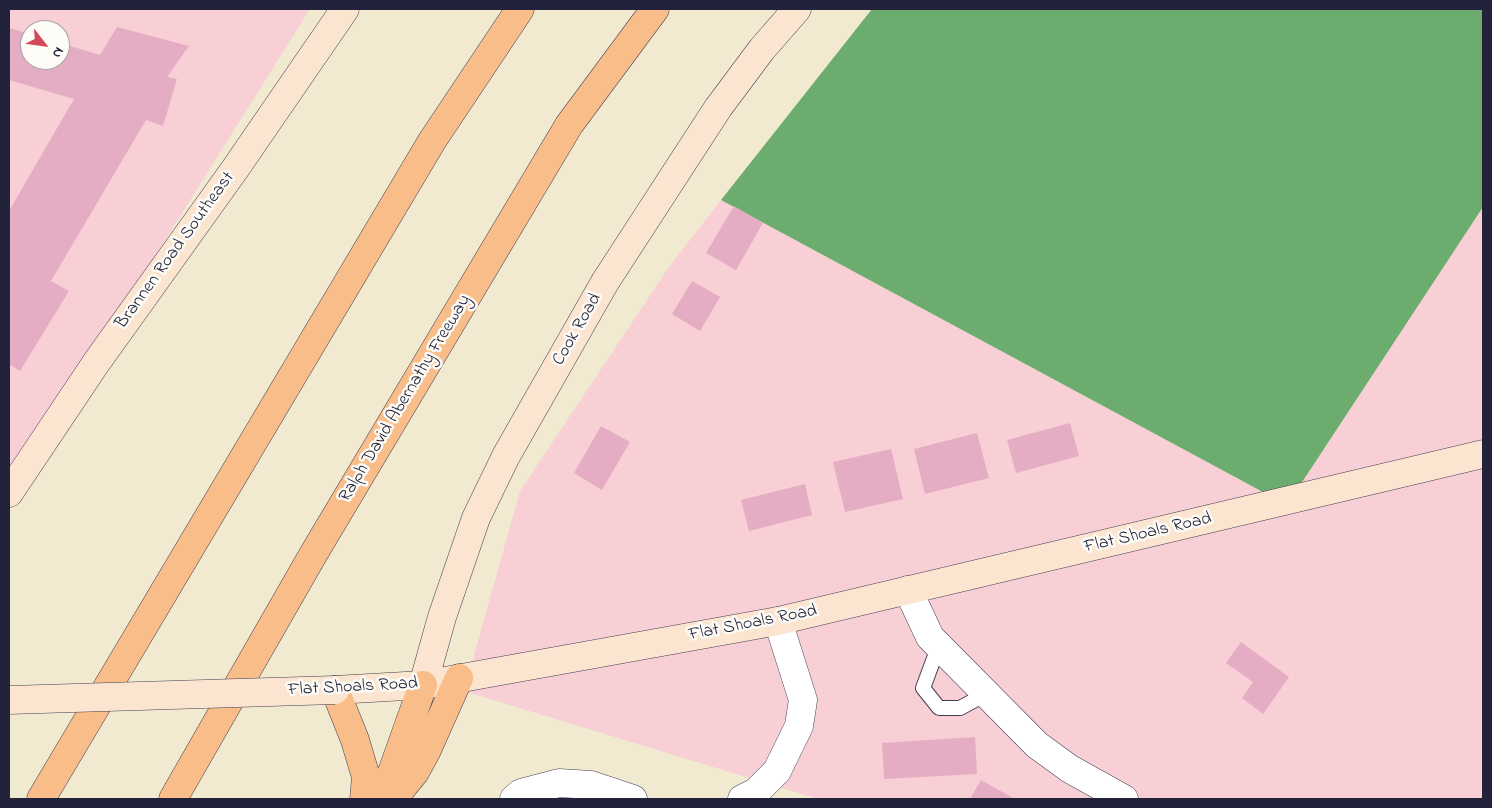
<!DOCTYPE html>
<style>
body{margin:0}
#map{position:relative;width:1492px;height:808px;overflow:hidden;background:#f1ead1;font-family:"Indie Flower",sans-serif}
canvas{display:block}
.frame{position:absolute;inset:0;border:10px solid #22223b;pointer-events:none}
.north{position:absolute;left:20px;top:20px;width:50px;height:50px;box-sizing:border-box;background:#fdfcf7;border:1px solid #a5a5ac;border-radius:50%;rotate:120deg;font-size:14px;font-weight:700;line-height:20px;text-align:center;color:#22223b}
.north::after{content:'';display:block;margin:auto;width:18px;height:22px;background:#d1495b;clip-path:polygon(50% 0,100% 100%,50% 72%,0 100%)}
</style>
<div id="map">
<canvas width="1492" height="808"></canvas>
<div class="frame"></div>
<div class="north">N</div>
</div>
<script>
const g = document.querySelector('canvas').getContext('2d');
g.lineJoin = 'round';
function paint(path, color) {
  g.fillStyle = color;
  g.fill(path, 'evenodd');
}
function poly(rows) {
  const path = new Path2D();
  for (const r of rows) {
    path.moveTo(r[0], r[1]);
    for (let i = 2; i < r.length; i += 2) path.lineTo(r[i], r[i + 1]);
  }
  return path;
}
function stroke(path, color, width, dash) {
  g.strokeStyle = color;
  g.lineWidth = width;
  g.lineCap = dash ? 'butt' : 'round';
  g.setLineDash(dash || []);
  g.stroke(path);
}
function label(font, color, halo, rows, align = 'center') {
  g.font = font + ' "Indie Flower",sans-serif';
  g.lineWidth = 5;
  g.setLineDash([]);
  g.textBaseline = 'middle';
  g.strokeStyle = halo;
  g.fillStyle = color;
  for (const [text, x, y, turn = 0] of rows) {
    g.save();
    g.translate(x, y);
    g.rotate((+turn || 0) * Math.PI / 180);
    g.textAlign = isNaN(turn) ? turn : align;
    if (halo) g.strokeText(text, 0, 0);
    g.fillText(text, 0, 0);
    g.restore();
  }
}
const built = poly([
 [9,9,310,9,125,304,9,482],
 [30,30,60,30,60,60,30,60],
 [721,200,1287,505,1483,207,1483,799,818,799,464,691,520,491,669,267]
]);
const forest = poly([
 [872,9,1483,9,1483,207,1287,505,721,200]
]);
const building = poly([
 [117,27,189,46,167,77,177,79,163,126,146,120,51,281,69,291,20,371,9,364,9,211,74,99,9,80,9,28,30,34,30,60,60,60,60,43,100,55],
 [734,206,763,223,736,270,706,253],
 [692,281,720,297,700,331,672,314],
 [1070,423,1079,456,1016,473,1007,440],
 [601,426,630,442,602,490,574,473],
 [977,433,989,478,925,494,914,449],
 [891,449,903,499,845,512,833,462],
 [805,484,812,515,749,531,741,500],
 [1241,642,1289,677,1263,714,1242,698,1253,682,1226,663],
 [975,737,977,774,884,779,882,743],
 [981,780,1015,799,970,799]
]);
const lane = poly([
 [939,645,923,688,939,708,960,708,986,694]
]);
const street = poly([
 [908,590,930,637,1037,745,1070,769,1124,799],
 [514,799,521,793,559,783,591,785,633,799],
 [742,799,756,792,777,771,799,726,803,700,778,621]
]);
const secondary = poly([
 [9,493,96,363,235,169,345,9],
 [423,685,442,617,476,518,506,456,605,282,718,108,762,49,797,9],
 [335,690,423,685,778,621,1483,454]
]);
const highway = poly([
 [335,690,355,740,366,777,364,799],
 [41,799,432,141,520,9],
 [173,799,314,553,569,125,655,9],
 [379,799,392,772,423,685],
 [393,799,415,772,426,752,459,678]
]);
const secondaryBridge = poly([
 [9,700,335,690]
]);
const streetNames = [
 ["Brannen Road Southeast",176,251,-54],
 ["Cook Road",578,330,-60],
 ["Ralph David Abernathy Freeway",406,399,-59],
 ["Flat Shoals Road",1148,534,-13],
 ["Flat Shoals Road",753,624,-11],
 ["Flat Shoals Road",353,688,-3]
];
paint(built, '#f7cfd4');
paint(forest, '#6cac6e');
paint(building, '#e5adc3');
stroke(lane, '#414052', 16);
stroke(street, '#414052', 29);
stroke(secondary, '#414052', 29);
stroke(highway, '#414052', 29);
stroke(lane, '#fff', 14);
stroke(street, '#fff', 28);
stroke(secondary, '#fce5d0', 28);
stroke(highway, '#f8bd89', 28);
stroke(secondaryBridge, '#414052', 29, []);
stroke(secondaryBridge, '#fce5d0', 28);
label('18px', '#22223b', '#fdfcf7', streetNames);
</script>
